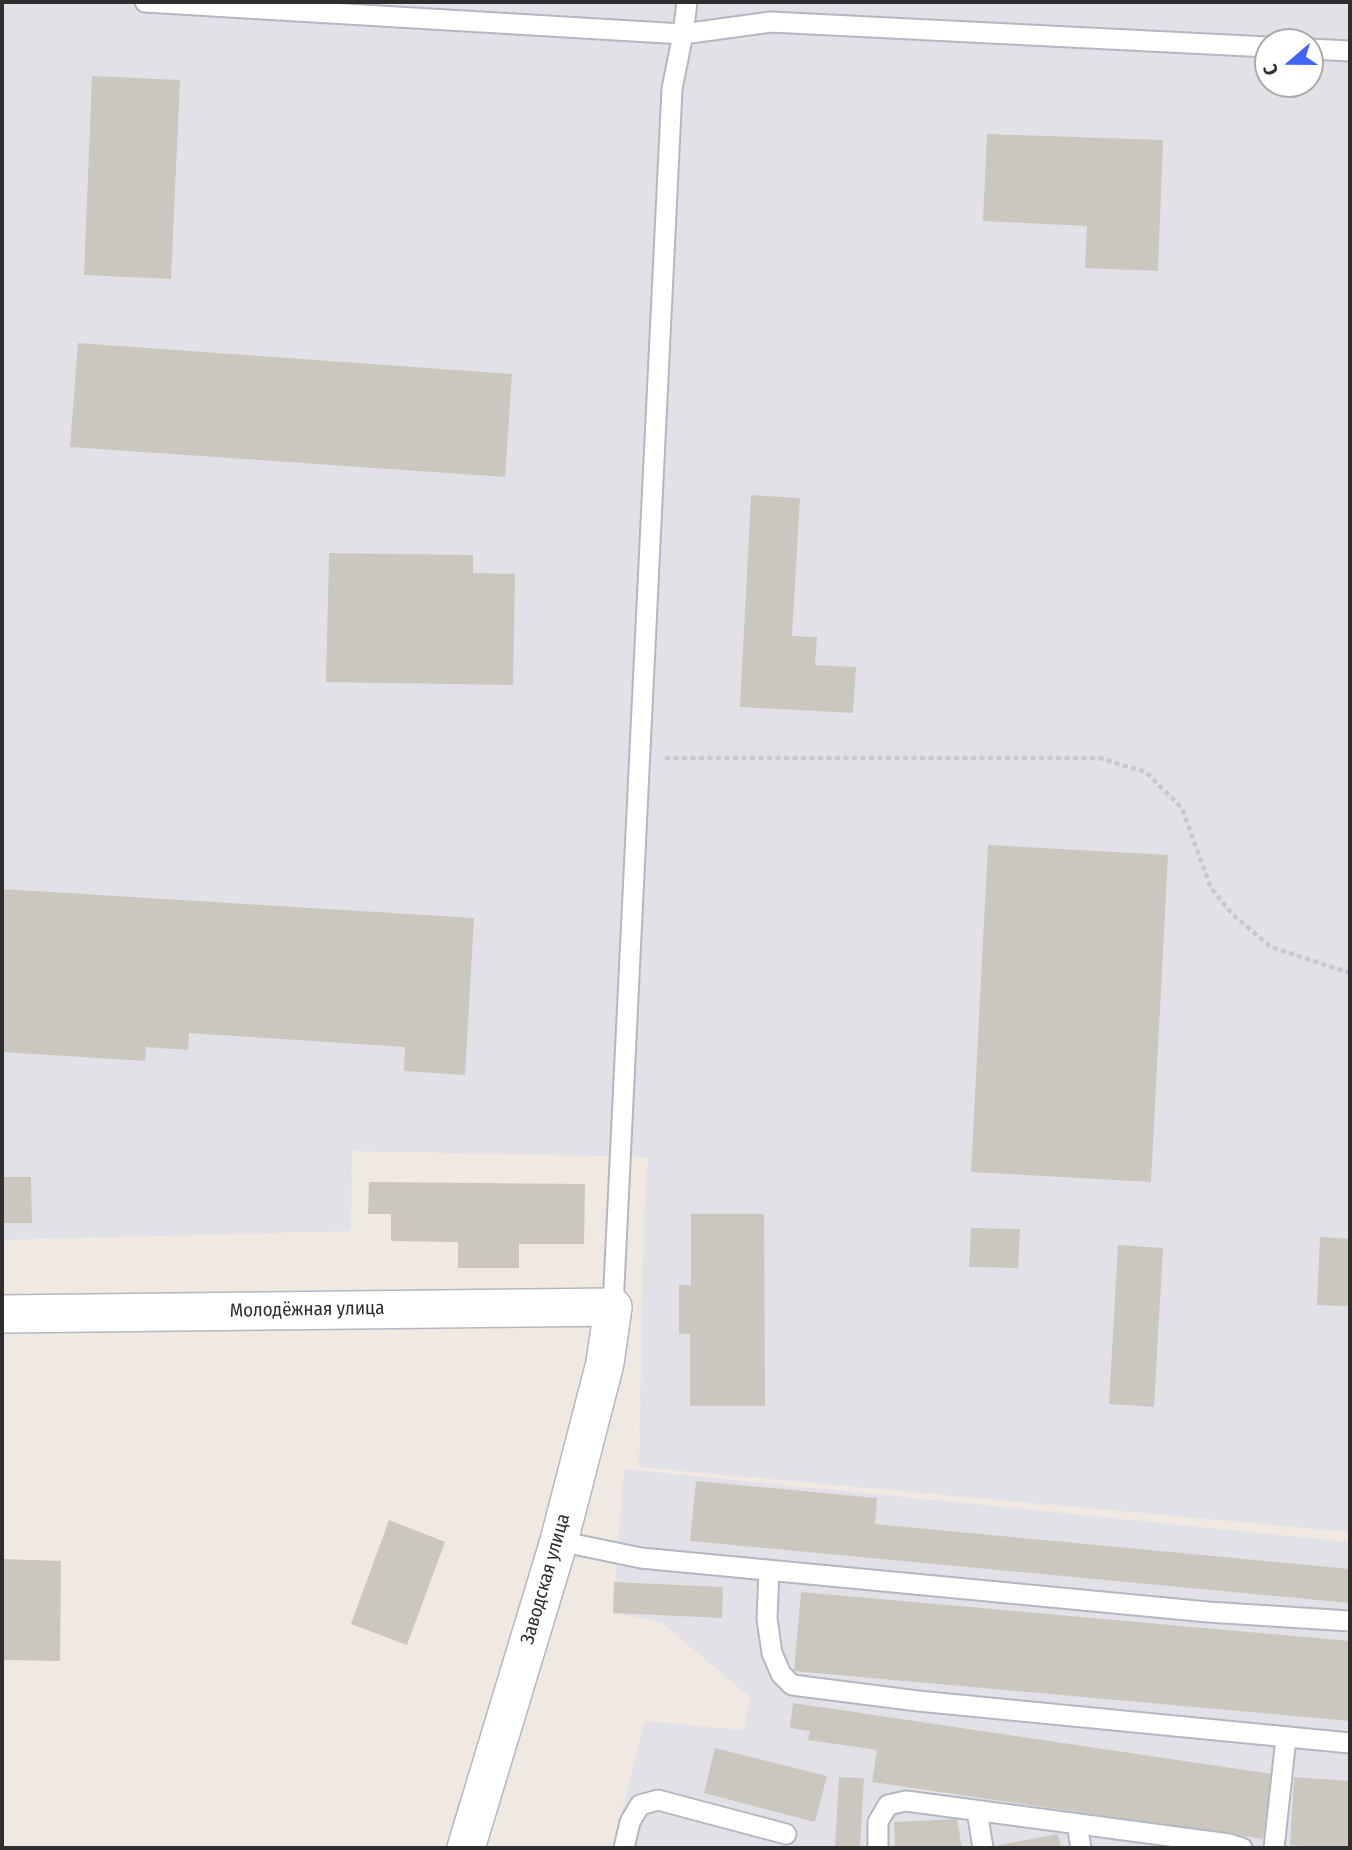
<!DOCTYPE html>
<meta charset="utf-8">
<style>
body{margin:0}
#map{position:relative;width:1352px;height:1850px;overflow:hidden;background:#efe9e1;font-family:"Fira Sans Condensed",sans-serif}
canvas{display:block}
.frame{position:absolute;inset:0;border:4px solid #2e2e2e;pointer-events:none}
.north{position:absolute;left:1254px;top:28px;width:70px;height:70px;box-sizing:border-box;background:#fff;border:2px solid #ababab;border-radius:50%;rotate:250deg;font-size:19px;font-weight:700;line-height:28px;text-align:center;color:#2e2e2e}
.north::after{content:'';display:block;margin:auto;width:24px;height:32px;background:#4264fb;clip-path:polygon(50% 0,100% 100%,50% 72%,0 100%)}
</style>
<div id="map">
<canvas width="1352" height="1850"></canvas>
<div class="frame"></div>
<div class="north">С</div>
</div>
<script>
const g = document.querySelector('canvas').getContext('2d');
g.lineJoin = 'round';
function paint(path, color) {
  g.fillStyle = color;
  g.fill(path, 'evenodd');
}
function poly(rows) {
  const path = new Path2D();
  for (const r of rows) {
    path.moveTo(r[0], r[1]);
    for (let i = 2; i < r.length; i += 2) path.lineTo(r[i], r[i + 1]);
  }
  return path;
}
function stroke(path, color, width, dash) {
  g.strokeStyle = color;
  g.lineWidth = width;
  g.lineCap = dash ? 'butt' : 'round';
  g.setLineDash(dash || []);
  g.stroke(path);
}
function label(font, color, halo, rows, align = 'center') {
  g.font = font + ' "Fira Sans Condensed",sans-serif';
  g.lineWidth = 5;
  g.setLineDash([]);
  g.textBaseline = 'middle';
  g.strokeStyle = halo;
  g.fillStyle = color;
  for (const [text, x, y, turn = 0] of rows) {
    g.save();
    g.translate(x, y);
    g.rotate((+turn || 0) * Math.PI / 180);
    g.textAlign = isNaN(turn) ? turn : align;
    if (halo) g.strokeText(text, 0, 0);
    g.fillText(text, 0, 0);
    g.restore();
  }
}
const industrial = poly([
 [2,2,1350,2,1350,1532,639,1467,644,1215,648,1157,352,1151,351,1231,2,1240],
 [1268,42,1310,42,1310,84,1268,84],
 [624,1469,1350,1542,1350,1848,612,1848,645,1721,744,1730,751,1698,661,1622,613,1613]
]);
const building = poly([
 [92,76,180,80,171,279,84,275],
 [987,134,1163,140,1158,271,1085,268,1087,226,983,221],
 [78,343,512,374,505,477,70,447],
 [751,495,800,498,792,636,817,637,815,665,856,667,853,713,740,707],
 [329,553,473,555,473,573,515,574,513,685,326,682],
 [988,845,1168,855,1151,1182,971,1172],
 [2,889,474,918,465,1075,404,1071,405,1047,189,1033,188,1050,146,1047,145,1061,2,1052],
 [2,1177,31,1177,32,1223,2,1223],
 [369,1182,585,1184,584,1244,519,1244,519,1268,458,1268,458,1242,391,1241,391,1214,368,1214],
 [691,1214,764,1214,765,1406,690,1406,690,1334,679,1334,679,1285,691,1285],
 [971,1228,1020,1229,1018,1268,969,1267],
 [1320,1237,1350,1239,1350,1306,1317,1305],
 [1118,1245,1163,1248,1154,1407,1109,1404],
 [696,1481,877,1498,875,1524,1350,1569,1350,1603,690,1541],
 [389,1520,445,1542,407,1645,351,1624],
 [2,1559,61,1561,60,1661,2,1660],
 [614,1582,723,1587,722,1618,613,1613],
 [801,1592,1350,1641,1350,1721,794,1671],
 [793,1703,1272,1774,1263,1839,872,1782,877,1750,808,1740,810,1731,790,1728],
 [715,1748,827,1776,815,1822,704,1793],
 [839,1777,864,1778,860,1848,835,1848],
 [1294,1777,1350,1781,1350,1848,1290,1845],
 [957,1819,962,1848,895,1848,894,1822],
 [1058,1834,1061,1848,1000,1848,999,1845]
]);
const path = poly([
 [665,758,1099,758,1146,772,1182,808,1211,888,1233,915,1271,947,1350,973]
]);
const service = poly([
 [145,2,683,34,672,89,613,1307],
 [687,2,683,34,771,22,1268,47],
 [1310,49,1350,51],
 [559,1541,641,1558,1208,1612,1350,1621],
 [769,1571,767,1619,772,1653,781,1674,792,1685,918,1701,1350,1743],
 [977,1811,983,1848],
 [1077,1824,1081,1848],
 [624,1848,630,1822,640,1805,658,1800,786,1834],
 [878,1848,878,1822,888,1805,906,1801,1229,1844,1242,1848],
 [1274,1848,1286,1738]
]);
const minor = poly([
 [2,1314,613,1307,605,1363,559,1541,466,1848]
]);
const streetNames = [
 ["Молодёжная улица",307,1310,-1],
 ["Заводская улица",546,1579,-74]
];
paint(industrial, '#e3e1e8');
paint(building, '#cbc7bf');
stroke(service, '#b4b7c1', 23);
stroke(minor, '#b4b7c1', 40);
stroke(path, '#c9c9c9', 4.5, [5, 3.5]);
stroke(service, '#fff', 19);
stroke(minor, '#fff', 37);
label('19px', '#2e2e2e', '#fff', streetNames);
</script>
